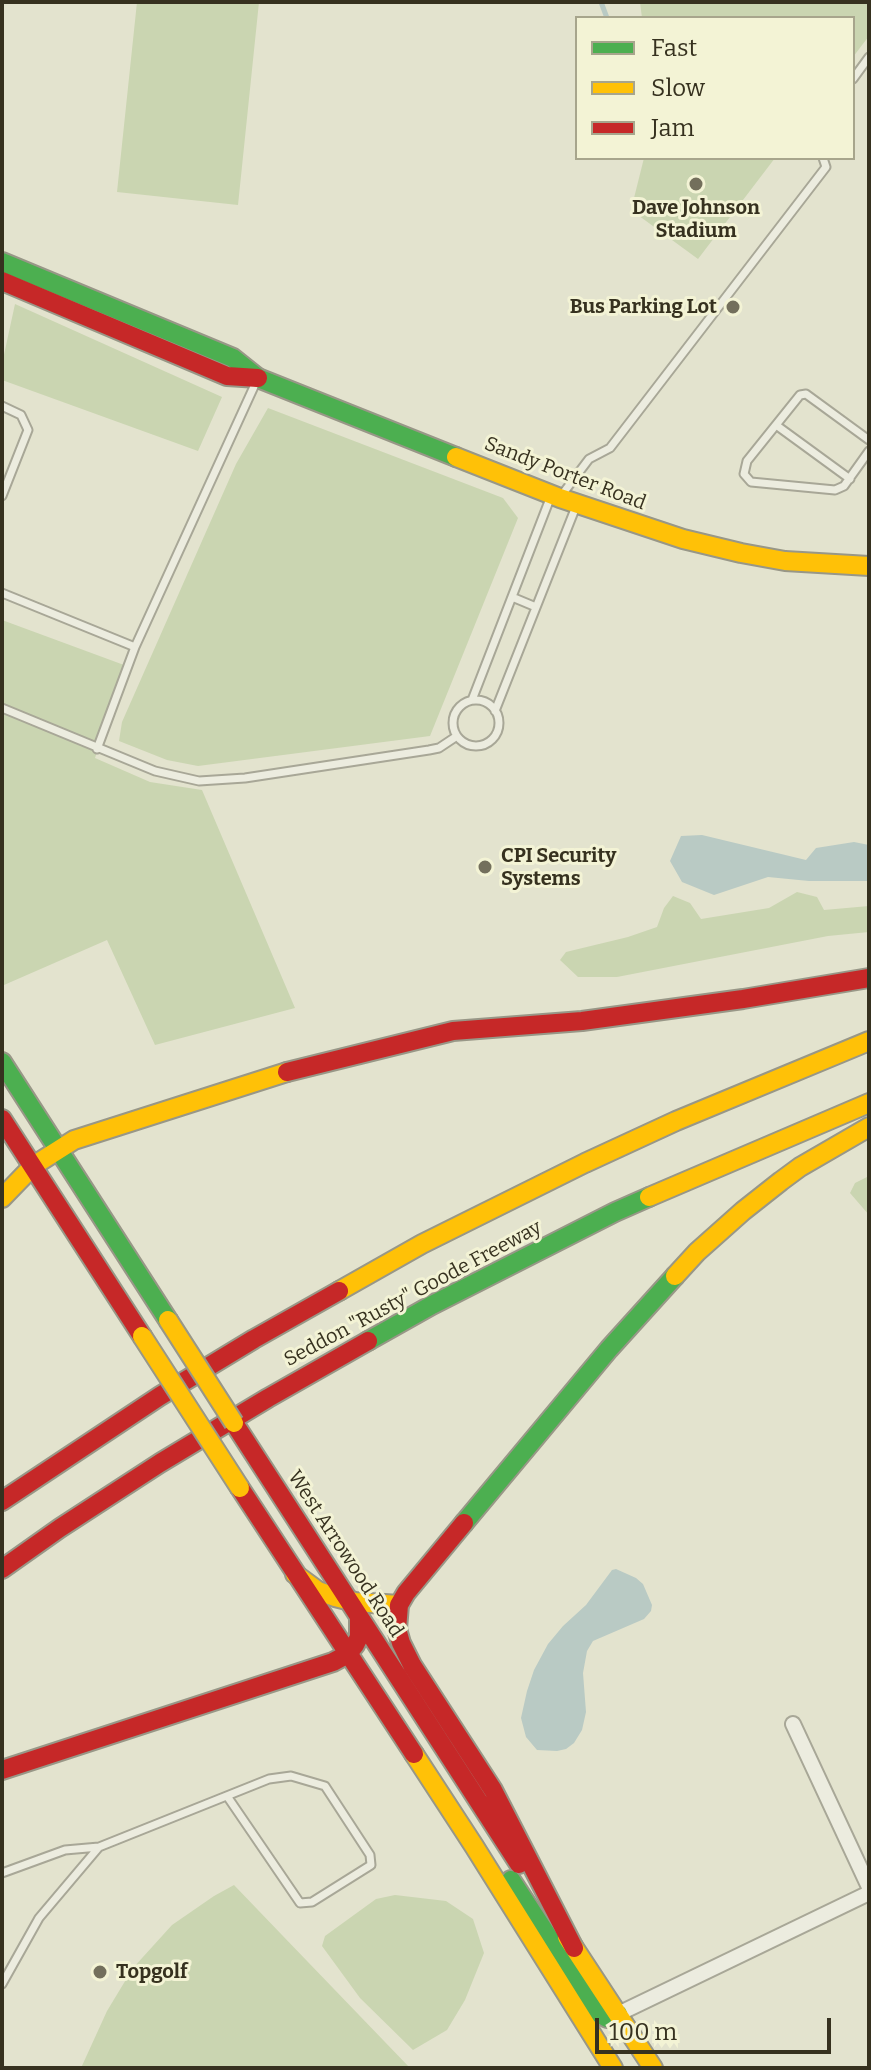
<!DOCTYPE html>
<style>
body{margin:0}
#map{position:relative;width:871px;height:2070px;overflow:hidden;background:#e3e3ce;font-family:Bitter,serif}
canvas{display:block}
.frame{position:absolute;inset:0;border:4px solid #36311f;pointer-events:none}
.legend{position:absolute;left:575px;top:16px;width:280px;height:144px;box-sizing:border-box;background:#f3f3d5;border:2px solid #a7a58c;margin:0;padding:10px 14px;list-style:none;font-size:24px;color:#36311f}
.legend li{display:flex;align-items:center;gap:16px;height:40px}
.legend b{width:40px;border:2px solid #a7a58c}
.scale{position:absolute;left:595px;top:2018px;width:236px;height:36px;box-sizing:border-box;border:4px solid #36311f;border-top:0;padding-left:10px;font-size:24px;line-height:28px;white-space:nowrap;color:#36311f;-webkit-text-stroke:6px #f3f3d5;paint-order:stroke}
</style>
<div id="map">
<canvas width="871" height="2070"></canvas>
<div class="frame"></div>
<ul class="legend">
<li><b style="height:10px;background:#4caf50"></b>Fast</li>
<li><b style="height:10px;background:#ffc107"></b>Slow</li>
<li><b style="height:10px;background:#c62828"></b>Jam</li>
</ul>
<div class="scale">100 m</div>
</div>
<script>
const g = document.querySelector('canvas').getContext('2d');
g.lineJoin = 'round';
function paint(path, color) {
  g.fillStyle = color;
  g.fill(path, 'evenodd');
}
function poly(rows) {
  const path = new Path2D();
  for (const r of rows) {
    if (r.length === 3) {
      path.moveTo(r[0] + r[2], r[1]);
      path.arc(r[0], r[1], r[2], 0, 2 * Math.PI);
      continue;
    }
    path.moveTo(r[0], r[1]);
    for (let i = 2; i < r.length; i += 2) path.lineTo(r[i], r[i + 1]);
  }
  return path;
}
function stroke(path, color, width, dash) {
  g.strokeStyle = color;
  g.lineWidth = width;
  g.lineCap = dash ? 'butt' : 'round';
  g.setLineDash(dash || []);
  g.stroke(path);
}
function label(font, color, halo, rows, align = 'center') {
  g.font = font + ' Bitter,serif';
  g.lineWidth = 6;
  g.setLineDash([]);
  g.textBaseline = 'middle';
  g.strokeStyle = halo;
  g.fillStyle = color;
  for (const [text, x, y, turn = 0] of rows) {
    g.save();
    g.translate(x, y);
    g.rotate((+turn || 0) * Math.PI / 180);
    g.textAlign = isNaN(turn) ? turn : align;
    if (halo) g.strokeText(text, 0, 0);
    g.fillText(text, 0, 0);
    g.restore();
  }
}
const green = poly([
 [137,2,259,2,238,205,117,192],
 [640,2,869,2,869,36,853,57,853,18,642,18],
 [644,158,775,158,698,259,631,210],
 [15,304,222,397,198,451,2,380,2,364],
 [268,408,503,498,518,518,430,736,198,766,167,760,119,741,122,722,236,464],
 [2,620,124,665,95,758,150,782,202,790,295,1008,155,1045,107,940,4,985,2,983],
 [797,892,817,897,824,910,869,906,869,932,828,936,617,977,578,977,560,960,566,952,628,937,657,927,664,908,673,896,690,903,701,919,769,908],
 [869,1176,869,1215,850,1193,855,1183],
 [234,1885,282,1935,410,2068,81,2068,107,2011,133,1968,172,1925,214,1896],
 [395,1895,446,1901,473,1919,484,1953,465,2000,447,2030,413,2050,360,1998,322,1946,325,1936,376,1899]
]);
const water = poly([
 [702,835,806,860,816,848,854,842,869,845,869,881,809,881,768,877,714,895,682,882,670,861,681,836],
 [616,1569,636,1578,643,1584,652,1605,651,1611,644,1619,593,1641,587,1651,583,1673,586,1712,582,1730,574,1743,566,1749,557,1751,537,1750,526,1737,521,1718,527,1691,534,1670,548,1644,563,1626,586,1605,612,1570]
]);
const stream = poly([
 [601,2,607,18]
]);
const lane = poly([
 [853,79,869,57],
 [2,406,21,415,28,430,2,496],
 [776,425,850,479],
 [869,440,806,394,800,395,747,461,744,474,751,482,835,490,844,486,869,451],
 [561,496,589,459,610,448,826,167,823,158],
 [2,593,135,647],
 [512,597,536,607],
 [476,723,23],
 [472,700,551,496],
 [2,708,155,771,199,781,245,778,429,750,439,748,457,736],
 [495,711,577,504],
 [97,749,135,647,257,380],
 [2,1873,65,1850,99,1847],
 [2,1984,39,1918,99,1847,269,1779,291,1776,325,1786,370,1855,371,1865,312,1902,300,1903,227,1796]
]);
const street = poly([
 [793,1724,869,1887],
 [618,2014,869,1893]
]);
const fast = poly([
 [2,262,233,358,258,378,456,457],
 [2,1062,168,1320],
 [368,1341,432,1305,615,1212,649,1197],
 [464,1523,609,1349,675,1276],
 [511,1880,598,2013,607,2018,618,2014]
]);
const slow = poly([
 [456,457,560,498,683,539,741,553,785,561,869,566],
 [649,1197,869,1103],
 [2,1198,33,1166,74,1140,287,1072],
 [675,1276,697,1252,743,1211,781,1181,800,1167,869,1127],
 [339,1291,422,1244,585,1163,676,1121,869,1041],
 [295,1574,318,1591,335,1597,355,1602,399,1605],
 [414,1754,474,1846,613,2068],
 [567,1937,653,2068]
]);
const jam = poly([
 [2,281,227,376,258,378],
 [287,1072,453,1031,582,1021,743,999,869,978],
 [2,1119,142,1336],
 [234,1423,519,1864],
 [240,1488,414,1754],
 [2,1501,160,1396,254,1339,339,1291],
 [464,1523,406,1593,399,1605,397,1629,401,1643,412,1665,493,1790,574,1948],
 [2,1569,60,1528,160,1463,268,1398,368,1341],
 [2,1770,333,1662,348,1654,355,1645,359,1637,359,1619]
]);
const slowBridge = poly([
 [168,1320,234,1423],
 [142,1336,240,1488]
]);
const markers = [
 [696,184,8,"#736f5c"],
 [733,307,8,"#736f5c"],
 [485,867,8,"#736f5c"],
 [100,1972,8,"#736f5c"]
];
const poiNames = [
 ["Dave Johnson",696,208,"center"],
 ["Stadium",696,231,"center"],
 ["Bus Parking Lot",717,307,"right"],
 ["CPI Security",501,856],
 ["Systems",501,879],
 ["Topgolf",116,1972]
];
const streetNames = [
 ["Sandy Porter Road",565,474,21],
 ["Seddon \"Rusty\" Goode Freeway",413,1294,-28],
 ["West Arrowood Road",345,1554,57]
];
paint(green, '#cad5b1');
paint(water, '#b9cac4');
stroke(stream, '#b9cac4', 5);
stroke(lane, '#a8a797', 11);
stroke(street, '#a8a797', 18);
stroke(fast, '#989787', 22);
stroke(slow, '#989787', 22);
stroke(jam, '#989787', 22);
stroke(lane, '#ececdf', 7);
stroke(street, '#ececdf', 14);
stroke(fast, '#4caf50', 18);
stroke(slow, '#ffc107', 18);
stroke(jam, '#c62828', 18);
stroke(slowBridge, '#989787', 22, []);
stroke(slowBridge, '#ffc107', 18);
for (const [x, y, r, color] of markers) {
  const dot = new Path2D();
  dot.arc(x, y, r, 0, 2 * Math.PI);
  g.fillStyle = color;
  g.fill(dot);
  stroke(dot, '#f3f3d5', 3);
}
label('bold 20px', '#36311f', '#f3f3d5', poiNames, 'left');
label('20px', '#36311f', '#f3f3d5', streetNames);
</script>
